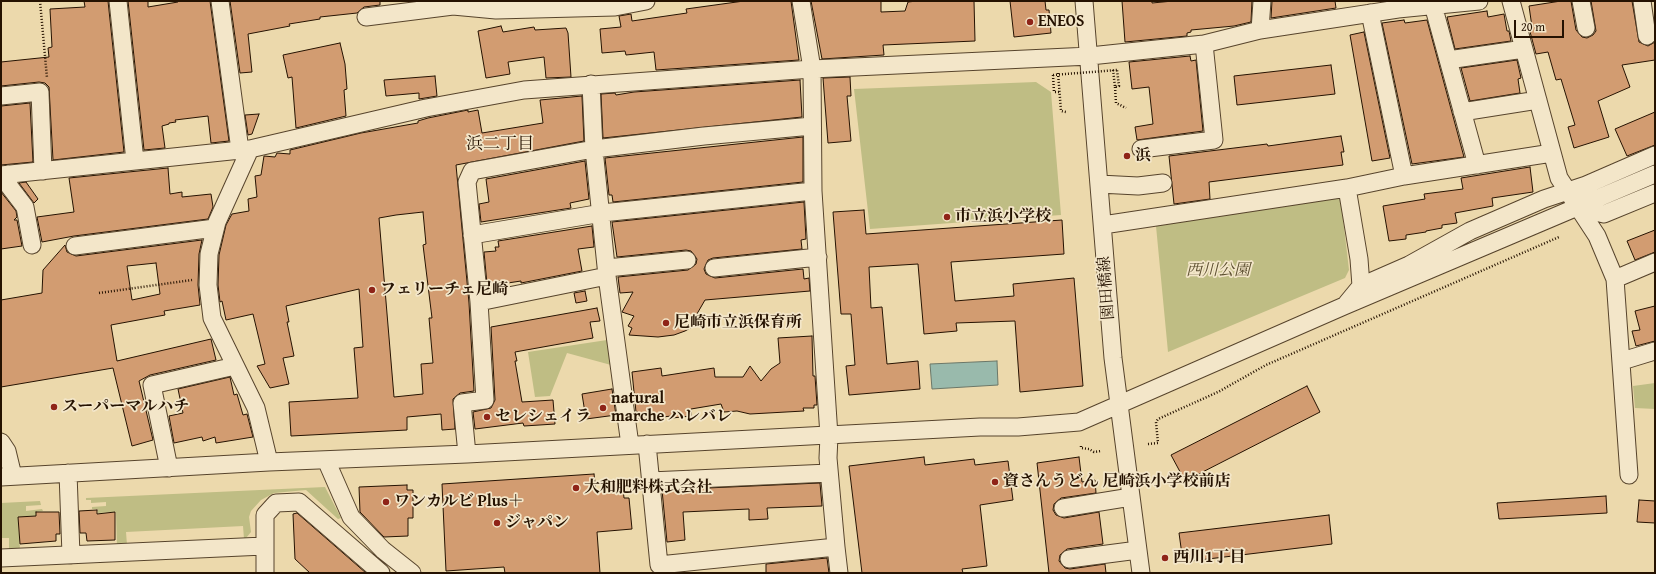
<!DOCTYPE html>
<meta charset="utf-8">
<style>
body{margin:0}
#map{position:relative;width:1656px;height:574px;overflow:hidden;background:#ecd9ac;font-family:"Gentium Book Plus",serif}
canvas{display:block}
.frame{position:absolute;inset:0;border:2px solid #251201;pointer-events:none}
.scale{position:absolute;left:1514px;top:20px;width:50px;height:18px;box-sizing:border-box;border:2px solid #251201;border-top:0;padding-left:5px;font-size:12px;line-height:14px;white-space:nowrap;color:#251201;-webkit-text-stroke:3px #f3e6c9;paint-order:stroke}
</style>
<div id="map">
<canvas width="1656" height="574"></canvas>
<div class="frame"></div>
<div class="scale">20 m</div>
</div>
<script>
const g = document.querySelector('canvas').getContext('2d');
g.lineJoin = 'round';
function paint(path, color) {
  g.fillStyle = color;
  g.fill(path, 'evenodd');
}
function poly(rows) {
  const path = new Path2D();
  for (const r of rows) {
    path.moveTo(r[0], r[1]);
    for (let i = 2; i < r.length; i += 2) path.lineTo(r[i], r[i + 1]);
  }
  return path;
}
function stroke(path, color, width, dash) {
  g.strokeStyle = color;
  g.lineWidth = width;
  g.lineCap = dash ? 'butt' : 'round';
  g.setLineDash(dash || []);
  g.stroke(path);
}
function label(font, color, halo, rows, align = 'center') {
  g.font = font + ' "Gentium Book Plus","Noto Serif JP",serif';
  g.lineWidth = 3.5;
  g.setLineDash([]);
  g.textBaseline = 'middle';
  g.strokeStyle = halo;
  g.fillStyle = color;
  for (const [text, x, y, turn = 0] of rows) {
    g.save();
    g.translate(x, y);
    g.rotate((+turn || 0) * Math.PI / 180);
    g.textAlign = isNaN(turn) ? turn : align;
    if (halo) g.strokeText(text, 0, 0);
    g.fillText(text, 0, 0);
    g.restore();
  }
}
const green = poly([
 [1036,82,1051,92,1061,215,870,229,854,89],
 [1315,195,1339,197,1341,201,1349,270,1345,278,1168,352,1156,226],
 [607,340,611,365,567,353,550,396,535,397,528,352],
 [1655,383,1655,409,1635,408,1633,386],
 [325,487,341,518,338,519,306,490,274,493,261,500,251,511,249,517,251,532,246,538,244,539,243,526,126,532,127,545,117,546,116,512,98,513,98,509,92,509,92,507,106,506,106,502,91,503,91,500,86,500,86,498],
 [40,501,41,505,26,506,26,511,42,509,43,511,36,512,36,516,18,517,20,550,9,550,9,538,1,538,1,503]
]);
const water = poly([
 [997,361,998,385,932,389,930,364,997,361]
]);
const building = poly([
 [84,1,108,1,124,152,53,160,49,87,45,83,39,82,1,86,1,62,49,57,48,48,52,47,50,9,85,7,84,1],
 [128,1,148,1,148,7,178,2,178,1,210,1,229,141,211,143,208,116,175,120,176,122,169,123,169,124,162,126,165,148,144,150,128,1],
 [230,1,380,1,380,5,364,7,357,13,320,17,320,19,289,24,290,26,248,34,252,72,240,73,230,1],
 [744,1,791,1,799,60,656,70,654,52,626,55,625,51,602,53,600,29,621,27,619,16,631,14,632,21,687,13,686,9,744,1],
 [811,1,881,1,881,12,905,11,908,2,917,1,974,1,975,41,883,45,884,55,822,59,811,1],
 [1010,1,1045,1,1046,10,1049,10,1051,33,1014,37,1010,1],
 [1122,1,1152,1,1152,3,1173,1,1252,1,1251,22,1234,26,1191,30,1191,32,1187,33,1187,36,1125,42,1122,1],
 [1272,1,1335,1,1336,8,1271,18,1272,1],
 [1561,1,1571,1,1576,30,1582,37,1587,38,1593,35,1596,31,1591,1,1632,1,1639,42,1648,46,1655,42,1655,60,1622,65,1630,87,1598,101,1609,137,1574,148,1568,127,1575,125,1561,79,1556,80,1548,52,1536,54,1529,28,1532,27,1529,6,1561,1],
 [1487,11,1488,17,1504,14,1507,31,1509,31,1511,41,1455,49,1447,17,1487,11],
 [1404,20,1405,23,1427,20,1464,157,1412,164,1382,23,1404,20],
 [501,26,503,32,534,27,535,30,566,28,568,33,571,77,546,78,544,57,508,62,510,74,486,78,478,31,501,26],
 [1364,32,1390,158,1372,161,1350,35,1364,32],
 [340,43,345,64,347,89,344,90,346,116,296,128,292,77,288,78,283,55,340,43],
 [1190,56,1191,61,1196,60,1203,131,1137,140,1135,127,1153,124,1149,87,1132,89,1129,62,1190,56],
 [1517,60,1521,78,1518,79,1520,93,1470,101,1461,68,1517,60],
 [1331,65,1335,94,1237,105,1234,76,1331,65],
 [435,76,437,96,419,99,419,93,386,96,384,80,435,76],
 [850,77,851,96,847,96,851,141,828,143,823,78,850,77],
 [800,80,802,117,603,138,601,94,615,93,616,95,634,92,800,80],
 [582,96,584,141,456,165,469,303,474,391,460,393,453,399,455,429,442,430,441,414,407,417,407,430,291,436,289,402,358,398,354,348,363,347,359,289,286,306,289,322,287,322,294,356,283,358,289,384,270,388,257,366,265,364,253,314,226,320,222,301,220,302,218,285,219,255,226,225,232,214,249,211,248,199,257,197,255,176,261,175,264,156,275,157,277,153,290,154,290,150,361,133,418,123,418,121,428,118,468,110,468,112,478,110,482,133,543,123,540,100,582,96],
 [423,212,426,244,423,245,432,318,429,318,433,363,421,364,423,394,394,397,379,218,396,215,423,212],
 [30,103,33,162,1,165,1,106,30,103],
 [1655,112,1655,145,1627,156,1615,129,1655,112],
 [259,114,252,134,248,135,245,115,259,114],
 [1341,136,1344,152,1341,152,1343,165,1209,182,1210,199,1174,204,1169,156,1267,144,1268,146,1341,136],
 [803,137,803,182,613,202,612,195,609,195,605,158,803,137],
 [585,161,589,199,570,203,571,208,481,222,479,204,489,202,486,179,585,161],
 [1530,167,1533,192,1492,198,1493,206,1455,213,1457,223,1442,225,1442,228,1426,231,1426,232,1406,235,1406,239,1389,241,1383,206,1425,199,1424,194,1463,189,1461,178,1530,167],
 [168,168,170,194,182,192,182,197,211,194,213,207,208,219,74,236,42,242,37,217,74,212,69,178,168,168],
 [26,182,38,199,34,203,19,183,26,182],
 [1,192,16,211,17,217,14,220,17,220,22,246,1,249,1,192],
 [804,202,806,239,801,240,802,249,713,258,708,260,704,269,706,274,715,278,803,269,804,279,809,278,810,291,705,300,694,319,696,325,685,331,674,335,658,337,629,335,632,328,628,326,634,316,622,312,633,292,620,293,618,277,688,270,696,264,697,259,691,251,686,250,617,257,612,222,804,202],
 [864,210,866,234,1062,220,1064,254,951,262,955,301,1014,296,1013,284,1074,278,1083,386,1020,392,1015,321,956,323,957,331,924,334,918,264,869,267,871,308,882,307,887,364,918,361,920,389,849,395,846,366,855,365,851,314,841,314,833,212,864,210],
 [592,226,594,247,578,249,582,271,521,283,521,281,501,284,500,281,487,284,484,252,496,251,495,247,499,247,498,241,592,226],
 [1655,230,1655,252,1635,260,1627,241,1655,230],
 [202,240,199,254,198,285,200,305,164,311,165,315,111,325,117,361,211,339,216,360,150,375,139,381,153,440,132,446,113,368,1,387,1,300,42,293,43,270,65,245,67,252,76,256,202,240],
 [156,263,160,294,132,300,127,266,156,263],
 [585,291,587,301,576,303,574,293,585,291],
 [1655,306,1655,341,1636,346,1632,331,1640,330,1635,311,1655,306],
 [597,308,600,321,590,322,593,338,515,352,517,361,515,361,522,402,553,400,555,424,524,426,523,423,475,429,473,412,491,408,495,400,491,327,597,308],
 [812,336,813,376,815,376,817,405,814,405,814,408,803,408,804,411,750,414,737,411,724,412,721,404,691,409,691,416,672,418,671,416,639,420,638,412,636,412,632,372,661,368,662,376,714,368,715,377,743,377,750,366,761,381,771,369,780,363,778,338,812,336],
 [230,377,234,395,237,394,243,415,247,414,253,437,216,443,215,437,203,441,202,437,174,443,169,416,183,413,178,389,230,377],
 [1307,386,1320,412,1185,481,1171,455,1307,386],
 [612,389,616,415,586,419,582,394,612,389],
 [924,457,925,465,974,459,975,465,1008,461,1013,500,980,505,987,566,962,569,963,573,862,573,849,466,924,457],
 [1079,457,1082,482,1095,480,1096,493,1061,498,1054,504,1053,510,1056,515,1064,518,1099,512,1103,544,1067,549,1060,555,1059,561,1065,568,1070,569,1105,564,1106,573,1049,573,1037,463,1079,457],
 [594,474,596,491,623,488,624,498,629,498,632,529,597,532,600,573,505,573,504,567,446,571,442,484,594,474],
 [820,483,822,506,767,508,768,519,749,520,749,509,683,512,685,540,667,542,662,490,820,483],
 [407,485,407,490,413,490,413,518,408,518,408,536,384,537,360,512,359,487,407,485],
 [1606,496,1607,513,1499,519,1497,503,1606,496],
 [1639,500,1655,501,1655,523,1637,522,1639,500],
 [97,510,97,514,115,512,115,540,87,541,86,533,80,533,79,511,97,510],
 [36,512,59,512,60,534,56,534,56,541,20,544,18,517,36,516,36,512],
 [297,513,366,573,310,573,295,559,293,514,297,513],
 [1329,515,1332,544,1183,562,1179,533,1329,515],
 [827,558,829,573,766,573,766,564,827,558]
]);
const path = poly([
 [40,1,47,78],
 [1113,70,1115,87,1119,86,1117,70],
 [1058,73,1061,111,1066,112],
 [1053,75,1054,92,1059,92],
 [1115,87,1116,103,1126,108],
 [99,293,192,280],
 [1148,444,1158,443,1156,422,1158,419,1218,392,1266,365,1559,237],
 [1081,446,1081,448,1089,449,1094,452,1101,451]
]);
const minor = poly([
 [118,1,135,161],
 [220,1,240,150],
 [801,1,812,69,813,191,829,436,828,458,836,547],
 [1084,1,1113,358,1141,573],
 [1511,1,1559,178,1597,236,1615,279,1629,475],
 [1581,1,1586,28],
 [1642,1,1647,36],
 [1433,5,1477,165],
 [1370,13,1404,176],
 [366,17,453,6,496,10,615,7,646,1],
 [1260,30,1262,1],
 [1448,60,1524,49],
 [591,84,594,149,607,276,630,445],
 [1,96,40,92,43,171],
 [1462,112,1538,100],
 [250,149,217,222,209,254,208,285,212,318,256,408,269,462],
 [1141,149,1214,140,1204,44],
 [8,174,9,186,25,207,32,245],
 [1,175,250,149,426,108,524,90,812,69,1090,56,1204,44,1260,30,1398,9,1479,1],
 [1099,184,1138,186,1163,183],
 [1347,188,1359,259,1361,286],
 [1583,196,1586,185,1655,155],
 [1579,208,1604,214,1655,193],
 [1103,225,1347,188,1404,176,1552,153],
 [472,235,602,213,813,191],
 [75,246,215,228],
 [607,268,687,260],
 [714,268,818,257],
 [1615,279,1655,262],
 [479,302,607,276],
 [1347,303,1361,286,1409,265,1470,231,1544,199,1586,185],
 [1622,361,1655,351],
 [1,442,7,451,13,476],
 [647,444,659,565,836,547,839,573],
 [467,454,462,403,485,400,479,302,467,182,472,171,594,149,704,136,812,126],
 [326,460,351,517,383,550,412,573],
 [169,468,152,385,235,366],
 [68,473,71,555],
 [1,477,269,462,467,454,980,427,1018,427,1079,422,1344,306,1655,174],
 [650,481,829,473],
 [1063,508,1131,497],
 [1,558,264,546],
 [1069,559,1138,550],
 [265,573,265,515,276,503,299,502,381,573]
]);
const pathBridge = poly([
 [1053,75,1117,70]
]);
const markers = [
 [1030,22,4,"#8f2418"],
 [1127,156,4,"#8f2418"],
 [947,217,4,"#8f2418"],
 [372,290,4,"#8f2418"],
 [666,323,4,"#8f2418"],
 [54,407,4,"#8f2418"],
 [603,408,4,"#8f2418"],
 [487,417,4,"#8f2418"],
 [995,482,4,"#8f2418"],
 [576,488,4,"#8f2418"],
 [386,502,4,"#8f2418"],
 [497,523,4,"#8f2418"],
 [1165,558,4,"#8f2418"]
];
const poiNames = [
 ["ENEOS",1038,22],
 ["浜",1135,156],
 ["市立浜小学校",955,217],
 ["フェリーチェ尼崎",380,290],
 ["尼崎市立浜保育所",674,323],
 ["natural",611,399],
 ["marche ハレバレ",611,417],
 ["スーパーマルハチ",62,407],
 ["セレシェイラ",495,417],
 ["資さんうどん 尼崎浜小学校前店",1003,482],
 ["大和肥料株式会社",584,488],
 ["ワンカルビ Plus＋",394,502],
 ["ジャパン",505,523],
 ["西川1丁目",1173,558]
];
const parkNames = [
 ["西川公園",1218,271]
];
const streetNames = [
 ["園田橋線",1107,288,-94]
];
const neighbourhoodNames = [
 ["浜二丁目",500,145]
];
paint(green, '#bfbd84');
paint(water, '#99baac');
stroke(water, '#6b7768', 1);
paint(building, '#d29c71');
stroke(building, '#251201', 1);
stroke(minor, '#57442c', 19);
stroke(path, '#251201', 2.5, [1, 2]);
stroke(minor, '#f3e6c9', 17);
stroke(pathBridge, '#251201', 2.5, [1, 2]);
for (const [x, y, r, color] of markers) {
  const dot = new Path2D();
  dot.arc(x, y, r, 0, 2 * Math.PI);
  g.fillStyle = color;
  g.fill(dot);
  stroke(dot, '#f3e6c9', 1.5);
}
label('bold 16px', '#251201', '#f3e6c9', poiNames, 'left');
label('italic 16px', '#5b4e2f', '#f3e6c9', parkNames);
label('16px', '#251201', '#f3e6c9', streetNames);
label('17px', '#251201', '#f3e6c9', neighbourhoodNames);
</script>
